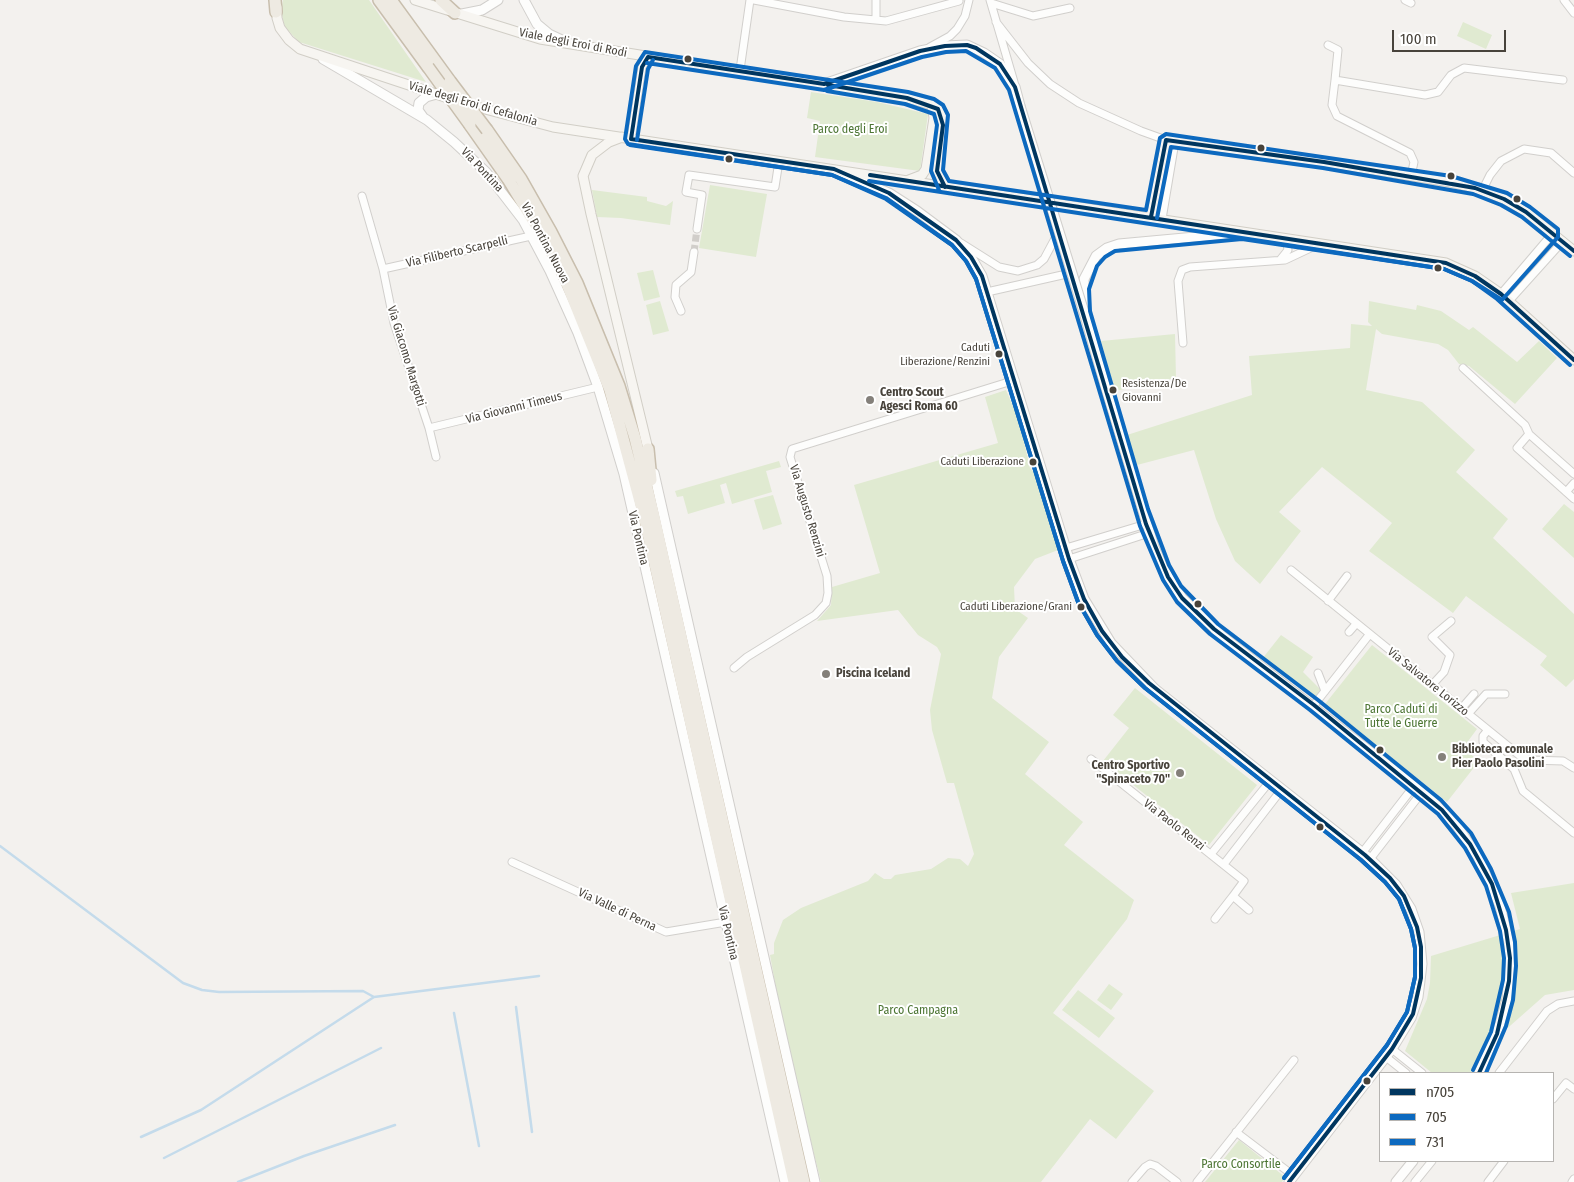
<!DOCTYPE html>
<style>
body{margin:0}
#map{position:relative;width:1574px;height:1182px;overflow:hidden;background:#f3f1ee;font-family:"Fira Sans Condensed",sans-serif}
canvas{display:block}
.legend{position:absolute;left:1379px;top:1072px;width:175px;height:90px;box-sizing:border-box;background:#fff;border:1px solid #b6b4b1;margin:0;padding:6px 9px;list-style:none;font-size:15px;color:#48433b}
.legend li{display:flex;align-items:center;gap:10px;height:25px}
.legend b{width:25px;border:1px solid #b6b4b1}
.scale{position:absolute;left:1392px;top:30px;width:114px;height:22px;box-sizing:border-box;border:2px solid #48433b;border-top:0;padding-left:6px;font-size:15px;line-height:18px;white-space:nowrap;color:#48433b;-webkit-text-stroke:4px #fff;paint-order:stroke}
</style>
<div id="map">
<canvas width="1574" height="1182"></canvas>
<ul class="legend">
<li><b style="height:6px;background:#00365f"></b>n705</li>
<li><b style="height:6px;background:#0c69bf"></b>705</li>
<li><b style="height:6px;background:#0c69bf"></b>731</li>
</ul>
<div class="scale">100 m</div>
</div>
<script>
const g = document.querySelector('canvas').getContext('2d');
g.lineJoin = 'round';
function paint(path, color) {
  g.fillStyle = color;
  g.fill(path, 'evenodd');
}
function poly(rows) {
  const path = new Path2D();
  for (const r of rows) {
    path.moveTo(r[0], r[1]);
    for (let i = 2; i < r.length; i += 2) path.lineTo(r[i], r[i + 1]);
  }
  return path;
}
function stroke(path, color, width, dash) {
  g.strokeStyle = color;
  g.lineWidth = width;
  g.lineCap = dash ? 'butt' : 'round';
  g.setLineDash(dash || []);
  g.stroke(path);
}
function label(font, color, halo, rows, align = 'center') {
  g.font = font + ' "Fira Sans Condensed",sans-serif';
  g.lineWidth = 4;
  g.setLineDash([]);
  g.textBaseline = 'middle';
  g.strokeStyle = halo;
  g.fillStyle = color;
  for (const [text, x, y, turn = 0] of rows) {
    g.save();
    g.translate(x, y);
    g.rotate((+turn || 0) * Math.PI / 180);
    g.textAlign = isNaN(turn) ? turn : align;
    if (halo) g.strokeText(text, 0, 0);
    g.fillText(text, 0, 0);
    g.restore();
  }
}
const green = poly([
 [283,0,369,0,426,82,299,42,285,27,281,12],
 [1463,22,1492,35,1486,49,1457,36],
 [811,92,877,102,928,114,920,171,815,157,820,121,807,118],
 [710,185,767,194,756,257,699,248],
 [592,190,647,197,647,201,666,206,673,201,670,225,621,218,597,217],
 [653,270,660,297,644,301,637,273],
 [660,301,669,331,653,335,646,305],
 [1369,301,1416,310,1417,305,1441,311,1469,330,1473,327,1517,362,1539,341,1557,358,1515,404,1469,366,1459,364,1448,350,1438,344,1382,334,1376,329,1366,390,1422,402,1475,450,1456,472,1508,519,1493,538,1574,614,1574,679,1566,687,1540,665,1547,656,1466,596,1453,613,1369,551,1392,523,1322,467,1279,512,1301,531,1260,584,1235,561,1216,519,1194,450,1137,465,1127,435,1252,395,1249,356,1350,348,1351,324,1372,326,1368,322],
 [1175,334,1176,378,1115,391,1101,341],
 [1006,390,1019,420,1030,468,1035,474,1058,550,1035,559,1014,587,1015,609,1028,618,999,657,992,698,1049,742,1025,774,1083,822,1064,845,1134,900,1127,919,1053,1013,1154,1091,1116,1139,1090,1119,1041,1182,821,1182,784,1034,770,955,774,954,774,943,783,920,801,908,868,881,875,873,884,879,891,879,895,875,931,869,948,858,960,859,968,866,974,854,954,783,947,783,932,730,930,710,941,654,937,647,918,635,898,610,817,621,831,605,832,587,880,573,854,485,998,443,985,397],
 [779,461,781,467,766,471,772,492,732,504,726,483,720,485,725,503,688,514,683,496,677,497,675,491],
 [773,495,782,524,763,530,754,500],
 [1564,504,1574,512,1574,558,1542,529],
 [1281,635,1313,657,1303,672,1321,690,1315,697,1262,659],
 [1372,645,1477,729,1463,748,1479,761,1447,802,1325,704],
 [1135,688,1257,785,1209,845,1103,761,1129,728,1113,715],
 [1574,883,1574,990,1545,995,1485,1048,1471,1073,1432,1073,1405,1051,1427,999,1430,983,1431,956,1520,929,1511,893],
 [1109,984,1123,994,1111,1010,1097,1000],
 [1078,990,1115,1018,1099,1038,1062,1010],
 [1239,1140,1285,1177,1282,1182,1205,1182]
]);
const stream = poly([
 [0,846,183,983,202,990,219,992,363,991,374,997],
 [516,1007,532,1132],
 [454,1013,479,1146],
 [141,1137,201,1110,374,997,539,976],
 [164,1158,381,1048],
 [238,1182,304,1156,395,1125]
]);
const minorTunnel = poly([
 [694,252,697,229]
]);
const minor = poly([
 [754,0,844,17,886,21,959,1],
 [990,0,1014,82],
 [1405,0,1411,3],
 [1564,0,1574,13],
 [991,3,1033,16,1070,8],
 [876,20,876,0],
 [996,22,1028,63,1050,84,1079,103,1141,131,1166,140],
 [1328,45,1338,50,1335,80,1425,95,1438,92,1451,75,1464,68,1563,80],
 [930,47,950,36,957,29,965,16,969,0],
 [740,70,750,0],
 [1335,80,1332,105,1337,116,1410,153,1414,162,1411,176],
 [631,139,642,67,648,57],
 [1482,191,1490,175,1501,161,1524,149,1551,153,1574,173],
 [362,196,383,269,394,323,429,428,436,457],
 [1162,219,1175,142],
 [697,229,702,195,686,192,689,175,775,187,779,161],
 [961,243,999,267,1018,271,1037,265,1044,259,1059,231],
 [1280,260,1288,250,1287,244,1282,238],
 [383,269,531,236],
 [987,292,1071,273],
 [1501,294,1553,233],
 [1509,301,1563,241],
 [681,311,675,297,676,285,691,272,694,252],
 [1183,343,1178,281,1182,270,1190,267,1285,260,1319,244],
 [1463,368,1525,425,1529,434],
 [429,428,598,387],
 [1574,474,1529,434,1517,448,1574,499],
 [1566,492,1574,483],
 [1066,548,1146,524],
 [1069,559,1149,533],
 [1291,570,1519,755,1530,760,1563,761,1574,768],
 [1328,601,1347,576],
 [1349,632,1356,624],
 [734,668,747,657,815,615,826,603,828,593,827,576,790,457,792,449,1015,380],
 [1318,673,1325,691],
 [1432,685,1444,672,1450,655,1432,637,1451,621],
 [1314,705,1369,635],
 [1461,709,1474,694],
 [1468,714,1486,694,1505,694],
 [1488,730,1483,736,1483,742,1514,769,1523,791,1574,833],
 [1091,759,1244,881,1233,896,1249,910],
 [1362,853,1414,786],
 [1211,854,1271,780],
 [1370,859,1422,792],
 [512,862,666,932,726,922],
 [1224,864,1282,789],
 [1215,919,1233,896],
 [1392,1049,1422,1073],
 [1386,1057,1406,1073],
 [1499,1073,1547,1011,1558,1004,1574,1001],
 [1553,1099,1566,1083,1574,1089],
 [1236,1132,1294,1176],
 [1132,1182,1145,1167,1150,1164,1156,1166,1177,1182],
 [1197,1182,1294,1060],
 [1415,1182,1432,1161],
 [1488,1182,1504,1161],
 [1572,1182,1574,1179]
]);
const tertiary = poly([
 [524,0,537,24,549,34,564,41],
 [462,14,482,10,498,0],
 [323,59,427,120,454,142,486,172,523,220,550,271,578,333,598,387,624,474,785,1182],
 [824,84,920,51,945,46,967,45,984,53,1000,64,1015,87,1020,106],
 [423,117,418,110,419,103,426,97,437,94],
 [841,172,889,193,917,211,956,240,971,257,982,276,1069,559,1084,599,1111,643,1155,689,1368,857,1396,885,1411,909,1419,932,1422,964,1418,997,1411,1018,1392,1049,1289,1182],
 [1239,233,1119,244,1107,248,1096,256,1084,279,1084,312,1105,385,1154,547,1163,568,1182,598,1221,635,1427,796,1457,826,1478,857,1500,906,1509,943,1510,965,1507,999,1500,1024,1479,1073],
 [654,473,815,1182],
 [1396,1182,1413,1161]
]);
const secondary = poly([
 [415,0,540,39,907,98,932,105,938,109,942,116,937,171,945,187],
 [277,7,277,18,280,28,289,40,300,49,454,100],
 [466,104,553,127,1446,263,1475,276,1501,294,1574,360],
 [622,137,609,142,592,155,583,176,591,214,648,449],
 [909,180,922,175,926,169,934,118,932,105],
 [1151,217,1166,140,1324,162,1450,182,1475,188,1504,199,1526,212,1574,251]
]);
const trunk = poly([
 [275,0,276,12],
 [379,0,428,67],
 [391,0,450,81],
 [441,0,455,13],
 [470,125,508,179,545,240,567,284,610,390,645,520,794,1182],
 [487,130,521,179,551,232,577,283,619,386,635,438,654,517,804,1182],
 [648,449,651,480]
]);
const tertiaryBridge = poly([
 [1020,106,1084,312]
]);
const trunkBridge = poly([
 [428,67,470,125],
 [450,81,487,130]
]);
const bus1 = poly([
 [648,57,824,84,920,51,945,46,967,45,976,48,1000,64,1015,87,1146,524,1168,577,1182,598,1214,629,1314,705,1442,810,1470,844,1492,884,1506,930,1510,958,1509,981,1497,1034,1479,1073],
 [828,85,907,98,938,109,943,125,937,171,945,187],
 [631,139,834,169,889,193,956,240,971,257,982,276,1069,559,1084,599,1102,631,1122,657,1149,683,1365,855,1390,878,1404,896,1417,927,1421,947,1421,978,1413,1014,1392,1049,1289,1182],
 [631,139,642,67,648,57],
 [870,175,1446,263,1475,276,1501,294,1574,360],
 [1151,217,1166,140,1324,162,1475,188,1504,199,1526,212,1574,251]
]);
const bus2 = poly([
 [647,63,824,90,922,57,946,52,966,51,995,68,1009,90,1140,526,1163,580,1177,602,1210,634,1310,710,1438,814,1465,848,1486,886,1500,931,1504,958,1503,980,1491,1032,1473,1070],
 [827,91,905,104,934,114,937,125,931,171,939,190],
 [637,140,648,69,653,60],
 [630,145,832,175,886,198,952,245,966,261,976,279,1063,561,1078,602,1097,635,1117,661,1145,688,1361,860,1385,882,1399,899,1411,929,1415,948,1415,977,1407,1012,1387,1045,1284,1178],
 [869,181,1444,269,1472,281,1497,299,1570,365],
 [1157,218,1171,147,1323,168,1473,194,1501,205,1522,217,1570,256]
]);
const bus3 = poly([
 [1284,1178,1387,1045,1407,1012,1415,977,1415,948,1411,929,1399,899,1385,882,1361,860,1145,688,1117,661,1097,635,1078,602,1063,561,976,279,966,261,952,245,886,199,832,175,628,144,625,139,636,66,645,52,908,92,934,99,943,105,948,115,943,170,949,181,1146,210,1160,138,1166,134,1451,176,1507,193,1530,207,1558,229,1558,237,1502,300,1472,281,1444,269,1242,239,1115,251,1105,257,1097,266,1089,289,1090,311,1148,509,1169,565,1181,586,1218,624,1318,700,1441,800,1471,833,1491,869,1509,912,1515,942,1516,966,1513,1000,1506,1026,1486,1073]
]);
const markers = [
 [688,59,4.5,"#48433b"],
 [1261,148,4.5,"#48433b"],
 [729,159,4.5,"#48433b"],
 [1451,176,4.5,"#48433b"],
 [1517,199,4.5,"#48433b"],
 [1438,268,4.5,"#48433b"],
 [999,354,4.5,"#48433b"],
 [1113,390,4.5,"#48433b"],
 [870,400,5,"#84807a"],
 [1033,462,4.5,"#48433b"],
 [1198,604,4.5,"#48433b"],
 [1081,607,4.5,"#48433b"],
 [826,674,5,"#84807a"],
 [1380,750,4.5,"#48433b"],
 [1442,757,5,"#84807a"],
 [1180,773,5,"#84807a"],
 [1320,827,4.5,"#48433b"],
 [1367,1081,4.5,"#48433b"]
];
const busNames = [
 ["Caduti",990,348],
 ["Liberazione/Renzini",990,362],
 ["Resistenza/De",1122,384,"left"],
 ["Giovanni",1122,398,"left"],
 ["Caduti Liberazione",1024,462],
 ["Caduti Liberazione/Grani",1072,607]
];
const streetNames = [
 ["Viale degli Eroi di Rodi",573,43,11],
 ["Viale degli Eroi di Cefalonia",473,104,16],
 ["Via Pontina",482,170,47],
 ["Via Pontina Nuova",545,243,62],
 ["Via Filiberto Scarpelli",457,252,-13],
 ["Via Giacomo Margotti",406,356,73],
 ["Via Giovanni Timeus",514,408,-14],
 ["Via Augusto Renzini",807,511,73],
 ["Via Pontina",638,538,77],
 ["Via Salvatore Lorizzo",1428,682,39],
 ["Via Paolo Renzi",1174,825,38],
 ["Via Valle di Perna",617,910,25],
 ["Via Pontina",728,933,77]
];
const parkNames = [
 ["Parco degli Eroi",850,130],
 ["Parco Caduti di",1401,710],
 ["Tutte le Guerre",1401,724],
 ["Parco Campagna",918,1011],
 ["Parco Consortile",1241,1165]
];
const poiNames = [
 ["Centro Scout",880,393],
 ["Agesci Roma 60",880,407],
 ["Piscina Iceland",836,674],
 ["Biblioteca comunale",1452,750],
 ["Pier Paolo Pasolini",1452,764],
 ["Centro Sportivo",1170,766,"right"],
 ["\"Spinaceto 70\"",1170,780,"right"]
];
paint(green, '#e0ead1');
stroke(stream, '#c4dbeb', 2.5);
stroke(minorTunnel, '#d1ceca', 7, [7, 3.5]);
stroke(minor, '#d1cfcc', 9);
stroke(tertiary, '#d1cfcc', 11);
stroke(secondary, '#d1cec6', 11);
stroke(trunk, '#c8bead', 14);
stroke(minor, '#fdfdfc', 7);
stroke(tertiary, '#fdfdfc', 9);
stroke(secondary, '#f7f5f1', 9);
stroke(trunk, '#eeeae2', 11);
stroke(tertiaryBridge, '#d1cfcc', 11, []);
stroke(trunkBridge, '#c8bead', 14, []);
stroke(tertiaryBridge, '#fdfdfc', 9);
stroke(trunkBridge, '#eeeae2', 11);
stroke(bus1, '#00365f', 4);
stroke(bus2, '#0c69bf', 4);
stroke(bus3, '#0c69bf', 4);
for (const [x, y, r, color] of markers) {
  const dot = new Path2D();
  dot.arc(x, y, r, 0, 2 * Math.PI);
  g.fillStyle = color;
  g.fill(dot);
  stroke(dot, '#fff', 2);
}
label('11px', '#48433b', '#fff', busNames, 'right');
label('12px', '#48433b', '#fff', streetNames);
label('12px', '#4c7533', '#fff', parkNames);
label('bold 12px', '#48433b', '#fff', poiNames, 'left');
</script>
